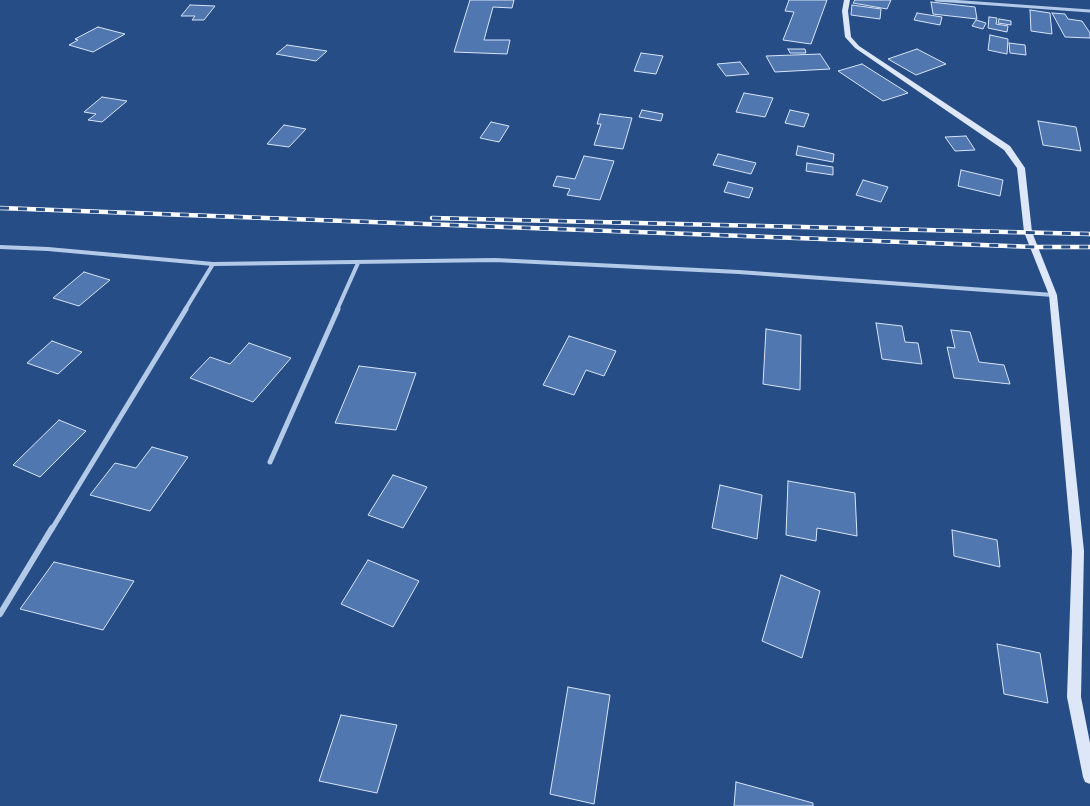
<!DOCTYPE html>
<style>
body{margin:0}
canvas{display:block;background:#274d87}
</style>
<canvas width="1090" height="806"></canvas>
<script>
const g = document.querySelector('canvas').getContext('2d');
g.lineJoin = 'round';
function paint(path, color) {
  g.fillStyle = color;
  g.fill(path, 'evenodd');
}
function poly(rows) {
  const path = new Path2D();
  for (const r of rows) {
    path.moveTo(r[0], r[1]);
    for (let i = 2; i < r.length; i += 2) path.lineTo(r[i], r[i + 1]);
  }
  return path;
}
function stroke(path, color, width, dash) {
  g.strokeStyle = color;
  g.lineWidth = width;
  g.lineCap = dash ? 'butt' : 'round';
  g.setLineDash(dash || []);
  g.stroke(path);
}
const building = poly([
 [470,0,514,0,512,8,493,7,484,40,510,40,507,54,454,52,470,0],
 [789,0,827,0,811,44,783,40,794,12,785,11,789,0],
 [855,0,891,0,887,9,853,3,855,0],
 [931,2,975,7,977,19,933,14,931,2],
 [190,5,215,6,204,20,192,20,195,16,181,16,190,5],
 [852,5,881,9,880,19,851,15,852,5],
 [1030,10,1050,13,1052,34,1031,31,1030,10],
 [917,13,942,17,940,25,914,20,917,13],
 [1052,13,1065,14,1068,19,1082,21,1090,33,1090,38,1065,37,1052,13],
 [989,17,997,18,996,24,1008,26,1007,32,988,28,989,17],
 [999,19,1011,21,1011,25,998,23,999,19],
 [976,20,986,23,983,29,972,26,976,20],
 [98,27,125,34,93,52,69,45,78,40,75,39,98,27],
 [990,35,1008,39,1007,54,988,50,990,35],
 [1009,43,1025,45,1026,55,1010,53,1009,43],
 [287,45,327,51,316,61,276,54,287,45],
 [788,49,805,49,806,53,790,53,788,49],
 [917,49,946,64,916,75,888,59,917,49],
 [641,53,663,56,656,74,634,71,641,53],
 [820,54,830,69,775,72,766,56,820,54],
 [740,62,749,74,726,76,717,64,740,62],
 [862,64,908,93,883,101,838,71,862,64],
 [744,93,773,98,765,117,736,112,744,93],
 [102,97,127,101,102,122,88,120,96,114,84,112,102,97],
 [642,110,663,114,661,121,639,117,642,110],
 [790,110,809,114,804,127,785,123,790,110],
 [600,114,632,118,623,149,594,145,601,124,597,124,600,114],
 [1038,121,1076,127,1081,151,1043,145,1038,121],
 [491,122,509,126,499,142,480,138,491,122],
 [284,125,306,129,289,147,267,144,284,125],
 [966,136,975,150,955,151,945,137,966,136],
 [798,146,834,154,833,162,796,155,798,146],
 [718,154,756,163,751,174,713,165,718,154],
 [584,156,614,161,600,200,567,195,570,189,553,186,557,176,575,179,584,156],
 [807,163,833,167,833,175,806,171,807,163],
 [961,170,1003,180,1000,196,958,186,961,170],
 [863,180,888,187,881,202,856,195,863,180],
 [728,182,753,188,749,198,724,192,728,182],
 [84,272,110,280,79,306,53,298,84,272],
 [876,323,902,326,905,342,918,343,922,364,882,359,876,323],
 [766,329,801,335,800,390,763,384,766,329],
 [951,330,970,332,979,362,1004,365,1010,384,954,378,947,347,955,348,951,330],
 [569,336,616,351,604,376,586,370,574,395,543,385,569,336],
 [52,341,82,352,58,374,27,363,52,341],
 [249,343,291,358,253,402,190,378,210,357,230,364,249,343],
 [359,366,416,373,396,430,335,423,359,366],
 [59,420,86,431,40,477,13,465,59,420],
 [152,447,188,457,150,511,90,495,115,463,136,468,152,447],
 [393,475,427,487,403,528,368,515,393,475],
 [788,481,855,493,857,536,817,528,816,541,786,535,788,481],
 [720,485,762,495,757,539,712,528,720,485],
 [952,530,997,540,1000,567,954,556,952,530],
 [368,560,419,581,393,627,341,604,368,560],
 [54,562,134,581,103,630,20,609,54,562],
 [781,575,820,591,802,658,762,641,781,575],
 [997,644,1040,653,1048,703,1004,694,997,644],
 [568,687,610,695,594,804,550,794,568,687],
 [341,715,397,725,377,793,319,781,341,715],
 [736,782,813,803,813,806,734,806,736,782]
]);
const streetFar3 = poly([
 [936,0,1090,11]
]);
const streetFar2 = poly([
 [0,247,48,249,213,264,495,260,739,272,1053,295],
 [185,310,213,264],
 [337,310,358,263]
]);
const streetFar1 = poly([
 [270,462,338,309],
 [52,529,186,309]
]);
const street = poly([
 [0,614,52,528]
]);
const secondary = poly([
 [844,0,850,0,848,11,851,37,859,46,1010,146,1025,168,1032,232,1057,295,1084,551,1081,697,1090,743,1090,784,1085,782,1083,777,1067,697,1072,551,1049,295,1024,232,1017,168,1004,150,855,48,845,37,842,11,844,0]
]);
const rail = poly([
 [0,208,1035,247,1090,247],
 [432,218,1090,234]
]);
paint(building, '#5077af');
stroke(building, '#d7e4f7', 1);
stroke(streetFar3, '#b3c9e8', 3);
stroke(streetFar2, '#b3c9e8', 4);
stroke(streetFar1, '#b3c9e8', 5);
stroke(street, '#b3c9e8', 6);
paint(secondary, '#dde7f7');
stroke(rail, '#fff', 4.5);
stroke(rail, '#274d87', 3, [9]);
</script>
